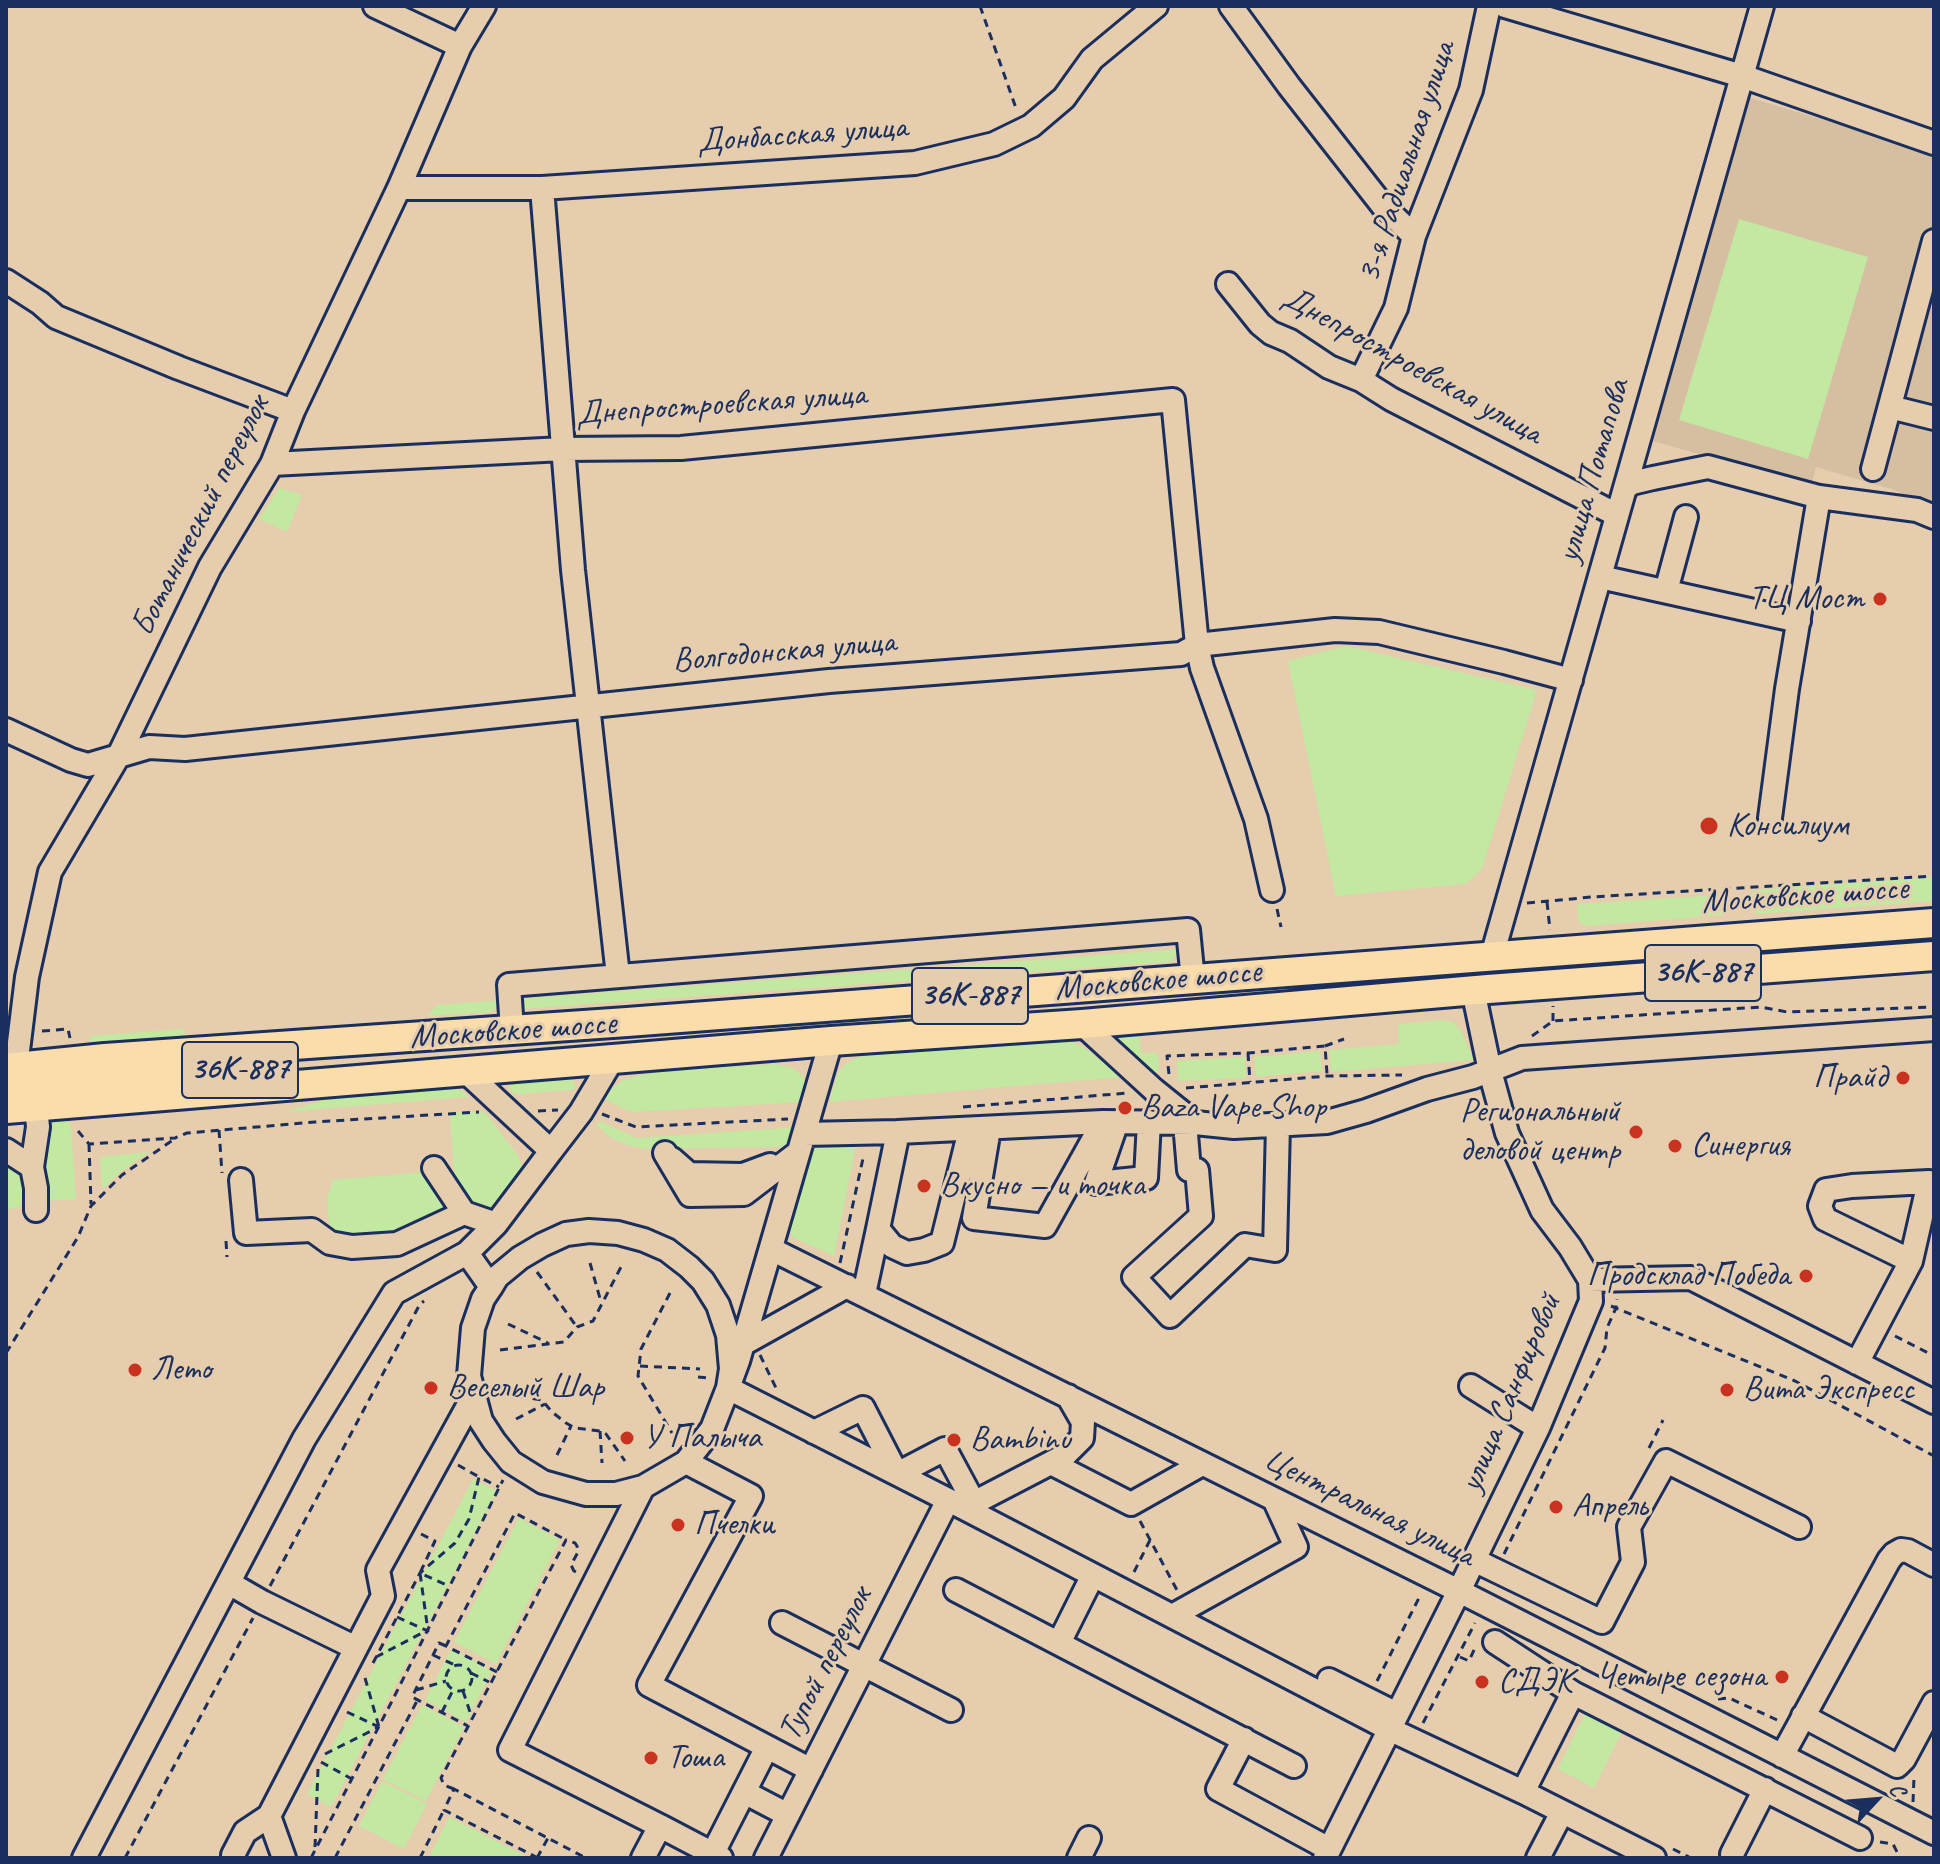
<!DOCTYPE html>
<meta charset="utf-8">
<style>
body{margin:0}
#map{position:relative;width:1940px;height:1864px;overflow:hidden;background:#e5cdad;font-family:Caveat,sans-serif}
canvas{display:block}
.frame{position:absolute;inset:0;border:8px solid #1b2f5e;pointer-events:none}
.north{position:absolute;left:1836px;top:1760px;width:80px;height:80px;-webkit-text-stroke:6px #e5cdad;paint-order:stroke;rotate:64deg;font-size:22px;font-weight:700;line-height:32px;text-align:center;color:#1b2f5e}
.north::after{content:'';display:block;margin:auto;width:28px;height:36px;background:#1b2f5e;clip-path:polygon(50% 0,100% 100%,50% 72%,0 100%)}
</style>
<div id="map">
<canvas width="1940" height="1864"></canvas>
<div class="frame"></div>
<div class="north">С</div>
</div>
<script>
const g = document.querySelector('canvas').getContext('2d');
g.lineJoin = 'round';
function paint(path, color) {
  g.fillStyle = color;
  g.fill(path, 'evenodd');
}
function poly(rows) {
  const path = new Path2D();
  for (const r of rows) {
    if (r.length === 3) {
      path.moveTo(r[0] + r[2], r[1]);
      path.arc(r[0], r[1], r[2], 0, 2 * Math.PI);
      continue;
    }
    path.moveTo(r[0], r[1]);
    for (let i = 2; i < r.length; i += 2) path.lineTo(r[i], r[i + 1]);
  }
  return path;
}
function stroke(path, color, width, dash) {
  g.strokeStyle = color;
  g.lineWidth = width;
  g.lineCap = dash ? 'butt' : 'round';
  g.setLineDash(dash || []);
  g.stroke(path);
}
function label(font, color, halo, rows, align = 'center') {
  g.font = font + ' Caveat,sans-serif';
  g.lineWidth = 6;
  g.setLineDash([]);
  g.textBaseline = 'middle';
  g.strokeStyle = halo;
  g.fillStyle = color;
  for (const [text, x, y, turn = 0] of rows) {
    g.save();
    g.translate(x, y);
    g.rotate((+turn || 0) * Math.PI / 180);
    g.textAlign = isNaN(turn) ? turn : align;
    if (halo) g.strokeText(text, 0, 0);
    g.fillText(text, 0, 0);
    g.restore();
  }
}
const built = poly([
 [1744,96,1934,153,1934,506,1891,489,1816,467,1811,486,1646,439]
]);
const green = poly([
 [1739,219,1868,257,1808,459,1679,420],
 [279,488,302,495,287,532,259,519],
 [1346,646,1537,690,1482,869,1466,884,1336,896,1288,661],
 [1934,877,1934,901,1757,914,1750,908,1750,899,1754,890],
 [1721,895,1723,915,1588,926,1581,924,1578,919,1577,904],
 [1180,949,1171,962,521,1009,517,999],
 [503,1000,492,1012,428,1016,436,1005],
 [1443,1020,1453,1022,1460,1029,1474,1060,1331,1072,1329,1050,1399,1044,1398,1024],
 [184,1029,186,1047,91,1054,90,1036],
 [1139,1032,1141,1053,1158,1053,1159,1072,1149,1072,1113,1038,1116,1034],
 [1061,1040,1075,1043,1085,1048,1122,1077,829,1102,838,1072,846,1064,856,1058,866,1055],
 [1320,1051,1322,1071,1256,1077,1254,1057],
 [1245,1057,1246,1078,1178,1081,1177,1061],
 [777,1064,792,1068,802,1075,807,1084,802,1102,634,1112,622,1108,601,1097,624,1079,660,1071],
 [566,1078,573,1081,576,1085,573,1090,520,1094,513,1093,508,1088,512,1083,520,1080],
 [446,1086,463,1091,468,1097,284,1112,349,1093],
 [484,1111,517,1154,521,1163,523,1176,502,1204,491,1209,473,1209,455,1189,450,1113],
 [64,1119,71,1125,76,1199,40,1201,47,1122],
 [599,1121,637,1138,802,1127,799,1135,781,1147,643,1149,627,1145,611,1138,596,1125],
 [856,1145,834,1256,792,1237,786,1215,803,1156,814,1148],
 [149,1152,119,1173,102,1190,100,1157],
 [6,1162,15,1169,26,1189,20,1207,6,1210],
 [436,1171,450,1220,362,1241,337,1233,329,1224,327,1199,333,1180],
 [473,1479,497,1491,331,1807,307,1794],
 [519,1518,560,1540,496,1664,454,1642],
 [451,1649,492,1671,466,1722,425,1700],
 [422,1705,464,1727,426,1801,383,1779],
 [1585,1714,1622,1732,1594,1788,1558,1769],
 [382,1781,427,1804,404,1849,359,1826],
 [449,1817,529,1858,429,1858]
]);
const path = poly([
 [980,6,1017,111],
 [1547,902,1550,930],
 [1527,903,1592,897,1934,876],
 [1277,909,1281,927],
 [1553,1021,1553,1006],
 [42,1031,68,1029,70,1038],
 [1532,1036,1553,1021,1729,1009,1761,1007,1787,1012,1931,1007],
 [1325,1046,1344,1039],
 [1248,1053,1250,1082],
 [1169,1074,1167,1056,1248,1053,1325,1046,1327,1074],
 [1186,1088,1327,1076,1402,1075],
 [963,1107,1127,1093],
 [538,1111,558,1110],
 [602,1114,636,1127,788,1119],
 [219,1130,222,1173],
 [78,1131,89,1144,175,1138,187,1133,315,1122,479,1112],
 [89,1144,91,1204],
 [226,1241,227,1257],
 [590,1263,601,1302],
 [840,1263,864,1154],
 [537,1272,577,1327],
 [670,1293,641,1349,638,1376,672,1433],
 [1611,1306,1795,1381,1934,1456],
 [508,1324,548,1343],
 [1895,1336,1934,1356],
 [500,1350,564,1342,577,1327,593,1321,622,1265],
 [6,1353,78,1237,91,1206,122,1175,173,1140],
 [760,1355,776,1388],
 [640,1366,700,1369],
 [698,1377,709,1378],
 [505,1394,542,1400,552,1412,566,1423,575,1428,600,1431,606,1434,625,1461],
 [516,1419,545,1404],
 [600,1431,602,1463],
 [1649,1448,1663,1420],
 [557,1455,571,1426],
 [458,1465,479,1477],
 [1140,1521,1178,1592],
 [421,1534,435,1541,420,1573,449,1586],
 [1504,1554,1605,1348,1607,1328,1616,1308,1617,1299],
 [1134,1572,1150,1540],
 [270,1586,420,1304,424,1301],
 [397,1617,428,1631,420,1573],
 [446,1646,439,1643,412,1697,468,1726],
 [433,1655,455,1665],
 [376,1657,426,1631],
 [1460,1657,1469,1661,1475,1648],
 [373,1663,420,1573,455,1543,469,1519,479,1477,499,1487],
 [459,1678,13],
 [497,1672,446,1646,515,1513,566,1540],
 [471,1673,489,1682],
 [365,1678,379,1727],
 [1377,1681,1421,1594],
 [416,1690,446,1681],
 [463,1691,472,1718],
 [1718,1699,1729,1698,1777,1720],
 [347,1712,379,1727],
 [442,1712,453,1690],
 [1423,1723,1475,1623],
 [325,1754,379,1727],
 [321,1762,352,1779],
 [454,1789,444,1785,441,1778,566,1540,575,1543,577,1546,578,1552,571,1565,574,1571,578,1573],
 [1913,1802,1914,1777],
 [1880,1842,1893,1844,1900,1858],
 [315,1847,318,1769],
 [1673,1849,1691,1858],
 [125,1858,253,1618],
 [311,1858,391,1703,503,1480],
 [335,1858,418,1699],
 [420,1858,444,1810],
 [537,1858,548,1838],
 [538,1858,444,1810,454,1789,586,1858]
]);
const minor = poly([
 [375,6,460,46],
 [1231,6,1289,86,1383,206,1414,236],
 [1505,6,1742,76,1934,143],
 [399,188,542,188,915,163,994,144,1031,126,1064,98,1092,59,1156,6],
 [542,188,573,570,618,976],
 [6,281,40,303,56,317,179,368,293,411],
 [1228,284,1260,324,1271,333,1290,341,1329,367,1361,380,1391,399,1617,515],
 [1361,380,1396,308,1414,236,1471,90,1489,6],
 [1890,407,1934,418],
 [272,464,563,449,681,448,1173,400,1197,645,1202,668,1256,819,1272,890],
 [1873,469,1934,241],
 [1625,488,1632,483,1653,478,1708,467,1819,497,1917,510,1934,517],
 [1600,577,1799,621],
 [1666,591,1686,517],
 [6,730,71,760,88,765,149,747,185,749,829,681,1181,654,1197,645,1335,630,1379,632,1504,662,1571,680],
 [1770,818,1787,689,1819,497],
 [1492,956,1762,6],
 [1082,1024,1154,1090,1195,1123,1234,1127,1327,1122,1366,1111,1427,1089,1473,1077,1522,1058,1934,1029],
 [512,1030,509,985,1188,930,1193,980],
 [16,1067,27,977,50,872,119,755,210,567,272,464,293,411,399,188,460,46,484,6],
 [464,1070,551,1151,581,1112,612,1060],
 [1117,1122,1096,1183,1146,1178,1149,1122],
 [1185,1123,1189,1170,1197,1170,1201,1216,1134,1277,1170,1316,1245,1245,1275,1250,1278,1125],
 [989,1129,974,1218,1045,1226,1103,1122],
 [898,1132,1103,1122,1194,1123],
 [804,1134,898,1132,878,1229,892,1246,907,1253,924,1250,942,1243,970,1130],
 [6,1150,32,1167],
 [665,1153,690,1195,744,1194,795,1155],
 [672,1159,689,1174,743,1175,770,1165],
 [434,1168,464,1213,496,1224,551,1151],
 [241,1180,246,1233,312,1230,330,1243,352,1247,397,1244,464,1213],
 [36,1210,36,1188,32,1167,38,1127,36,1106],
 [771,1249,1459,1591,1934,1833],
 [467,1253,491,1287],
 [1590,1280,1691,1278,1934,1402],
 [864,1294,878,1229],
 [739,1337,743,1344,847,1286],
 [1857,1363,1911,1261,1929,1182,1852,1186,1826,1190,1820,1206,1825,1219,1911,1261],
 [1471,1386,1538,1428],
 [728,1388,731,1369,728,1335,718,1305,703,1281,689,1267,667,1250,644,1240,618,1233,589,1231,566,1234,542,1245,520,1258,497,1277,491,1287,483,1299,473,1328,469,1376,481,1421,494,1441,511,1462,543,1482,586,1494,616,1494,643,1487,686,1462,712,1429,728,1388,738,1361,831,1041],
 [728,1388,964,1508,1389,1729,1523,1792,1654,1858],
 [814,1432,863,1408,897,1474,945,1449,974,1503],
 [686,1462,751,1496,649,1685,811,1770],
 [1051,1463,1131,1504,1202,1464],
 [643,1487,510,1750,660,1826],
 [964,1508,1064,1456,1082,1438,1083,1422,1068,1396],
 [1474,1560,1602,1622,1633,1562,1629,1527,1666,1461,1799,1527],
 [229,1583,262,1602,356,1648,383,1596,378,1570,473,1397],
 [956,1590,1294,1766],
 [1172,1616,1296,1547,1274,1499],
 [782,1623,951,1710],
 [1495,1642,1573,1693],
 [1059,1643,1093,1575],
 [1329,1680,1397,1714],
 [1803,1716,1897,1766,1904,1759,1934,1703],
 [1244,1739,1218,1789,1329,1849],
 [1782,1756,1889,1560,1894,1554,1901,1550,1908,1551,1934,1565],
 [744,1792,788,1815],
 [1523,1792,1573,1693,1860,1838],
 [269,1816,284,1858],
 [713,1853,767,1747],
 [1732,1854,1765,1789],
 [84,1858,304,1439,394,1293,467,1253,496,1224],
 [233,1858,233,1855,245,1832,269,1816,356,1648],
 [643,1858,660,1826,721,1858],
 [766,1858,948,1500],
 [1079,1858,1089,1838],
 [1325,1858,1459,1591,1538,1428,1591,1301,1590,1280,1570,1247,1542,1210,1507,1133,1490,1071,1473,990],
 [1538,1858,1562,1812]
]);
const major = poly([
 [6,1068,105,1058,627,1022,1934,923],
 [6,1089,106,1079,278,1067],
 [6,1109,831,1041,1082,1024,1488,989,1934,956]
]);
const markers = [
 [1880,599,8,"#c8321e"],
 [1709,826,10,"#c8321e"],
 [1903,1078,8,"#c8321e"],
 [1125,1108,8,"#c8321e"],
 [1636,1132,8,"#c8321e"],
 [1675,1146,8,"#c8321e"],
 [924,1186,8,"#c8321e"],
 [1806,1276,8,"#c8321e"],
 [135,1370,8,"#c8321e"],
 [431,1388,8,"#c8321e"],
 [1727,1390,8,"#c8321e"],
 [627,1438,8,"#c8321e"],
 [954,1440,8,"#c8321e"],
 [1556,1507,8,"#c8321e"],
 [678,1525,8,"#c8321e"],
 [1782,1677,8,"#c8321e"],
 [1482,1682,8,"#c8321e"],
 [651,1758,8,"#c8321e"]
];
const shields = [
 [1703,973,116],
 [970,996,116],
 [240,1070,116]
];
const shieldNames = [
 ["36К-887",1703,973],
 ["36К-887",970,996],
 ["36К-887",240,1070]
];
const streetNames = [
 ["Донбасская улица",802,135,-4],
 ["3-я Радиальная улица",1407,162,-72],
 ["Днепростроевская улица",1412,366,29],
 ["Днепростроевская улица",721,405,-4],
 ["улица Потапова",1594,471,-74],
 ["Ботанический переулок",201,516,-63],
 ["Волгодонская улица",784,652,-5],
 ["Московское шоссе",1805,896,-4],
 ["Московское шоссе",1158,981,-5],
 ["Московское шоссе",513,1031,-4],
 ["улица Санфировой",1511,1393,-67],
 ["Центральная улица",1369,1508,26],
 ["Тупой переулок",826,1664,-63]
];
const poiNames = [
 ["ТЦ Мост",1864,599,"right"],
 ["Консилиум",1727,826],
 ["Прайд",1887,1078,"right"],
 ["Baza Vape Shop",1141,1108],
 ["Региональный",1620,1112,"right"],
 ["деловой центр",1620,1151,"right"],
 ["Синергия",1691,1146],
 ["Вкусно — и точка",940,1186],
 ["Продсклад Победа",1790,1276,"right"],
 ["Лето",151,1370],
 ["Веселый Шар",447,1388],
 ["Вита Экспресс",1743,1390],
 ["У Палыча",643,1438],
 ["Bambinu",970,1440],
 ["Апрель",1572,1507],
 ["Пчелки",694,1525],
 ["Четыре сезона",1766,1677,"right"],
 ["СДЭК",1498,1682],
 ["Тоша",667,1758]
];
paint(built, '#d6bea1');
paint(green, '#c3e8a2');
stroke(minor, '#1b2f5e', 28);
stroke(major, '#1b2f5e', 34);
stroke(path, '#1b2f5e', 3, [8, 6]);
stroke(minor, '#e5cdad', 22);
stroke(major, '#faddab', 28);
for (const [x, y, r, color] of markers) {
  const dot = new Path2D();
  dot.arc(x, y, r, 0, 2 * Math.PI);
  g.fillStyle = color;
  g.fill(dot);
  stroke(dot, '#e5cdad', 3);
}
for (const [x, y, w] of shields) {
  const box = new Path2D();
  box.roundRect(x - w / 2, y - 28, w, 56, 6);
  g.fillStyle = '#e5cdad';
  g.fill(box);
  stroke(box, '#1b2f5e', 2);
}
label('bold 32px', '#1b2f5e', null, shieldNames);
label('34px', '#1b2f5e', '#e5cdad', streetNames);
label('34px', '#1b2f5e', '#e5cdad', poiNames, 'left');
</script>
